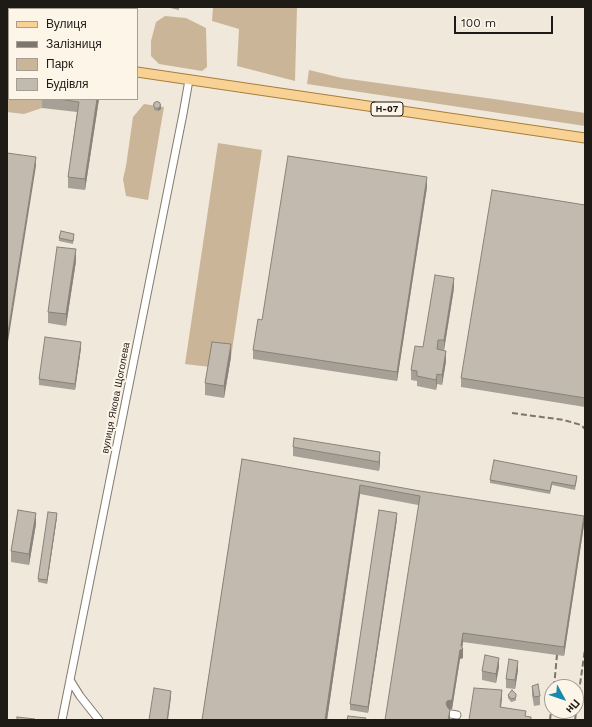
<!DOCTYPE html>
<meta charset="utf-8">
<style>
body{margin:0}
#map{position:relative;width:592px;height:727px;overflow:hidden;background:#f1e8dc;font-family:"Work Sans",sans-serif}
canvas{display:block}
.frame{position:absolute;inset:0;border:8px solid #1e1b17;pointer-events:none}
.legend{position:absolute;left:8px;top:8px;width:130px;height:92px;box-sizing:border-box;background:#fef5e9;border:1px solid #a49e95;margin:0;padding:5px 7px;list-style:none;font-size:12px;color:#1e1b17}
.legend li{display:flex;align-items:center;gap:8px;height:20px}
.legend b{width:20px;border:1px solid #a49e95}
.north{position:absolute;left:544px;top:679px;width:40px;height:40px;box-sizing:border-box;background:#fef5e9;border:1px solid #a49e95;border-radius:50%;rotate:130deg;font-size:11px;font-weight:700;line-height:16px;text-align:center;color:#1e1b17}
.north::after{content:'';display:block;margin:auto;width:14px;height:18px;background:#198aaf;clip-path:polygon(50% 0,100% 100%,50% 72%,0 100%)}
.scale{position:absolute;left:454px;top:16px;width:99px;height:18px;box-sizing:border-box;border:2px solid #1e1b17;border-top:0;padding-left:5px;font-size:12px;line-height:14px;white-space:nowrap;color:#1e1b17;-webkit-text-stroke:3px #fef5e9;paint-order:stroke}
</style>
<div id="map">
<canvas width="592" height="727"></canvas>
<div class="frame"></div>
<ul class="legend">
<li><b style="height:5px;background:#f8d295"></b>Вулиця</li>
<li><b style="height:5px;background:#7c766e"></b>Залізниця</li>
<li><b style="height:11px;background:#cab598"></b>Парк</li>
<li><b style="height:11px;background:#c2baae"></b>Будівля</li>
</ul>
<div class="north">Пн</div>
<div class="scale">100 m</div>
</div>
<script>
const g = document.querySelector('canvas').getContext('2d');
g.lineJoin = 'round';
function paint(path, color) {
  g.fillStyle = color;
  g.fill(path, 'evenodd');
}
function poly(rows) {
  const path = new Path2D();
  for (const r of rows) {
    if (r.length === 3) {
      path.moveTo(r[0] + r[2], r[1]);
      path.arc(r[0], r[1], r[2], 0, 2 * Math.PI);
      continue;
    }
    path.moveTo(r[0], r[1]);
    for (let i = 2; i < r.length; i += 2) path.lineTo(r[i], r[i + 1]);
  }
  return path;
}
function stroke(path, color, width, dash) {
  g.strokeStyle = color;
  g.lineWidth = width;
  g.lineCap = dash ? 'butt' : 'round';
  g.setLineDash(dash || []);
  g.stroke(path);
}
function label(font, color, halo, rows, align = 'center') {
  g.font = font + ' "Work Sans",sans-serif';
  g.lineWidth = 4;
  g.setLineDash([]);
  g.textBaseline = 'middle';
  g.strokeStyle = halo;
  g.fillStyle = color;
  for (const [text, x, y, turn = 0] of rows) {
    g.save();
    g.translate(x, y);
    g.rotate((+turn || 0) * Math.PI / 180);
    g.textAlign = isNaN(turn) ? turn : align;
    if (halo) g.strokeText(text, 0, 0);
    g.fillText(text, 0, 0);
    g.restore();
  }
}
const green = poly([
 [213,7,297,7,295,81,237,66,239,29,212,21],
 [165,16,186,18,206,28,207,67,202,71,159,64,151,56,151,41,156,22],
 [309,70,342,78,501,100,585,113,585,126,307,84],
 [7,81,9,81,9,99,43,99,42,108,24,114,7,112],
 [144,104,164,107,148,200,126,196,123,179,126,166,133,117],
 [218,143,262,150,231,357,212,354,210,367,185,364]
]);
const minor = poly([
 [70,680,80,696,99,720],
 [451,714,457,715],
 [62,720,183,114,189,80]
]);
const major = poly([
 [7,53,9,53],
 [137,72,585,138]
]);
const rail = poly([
 [512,413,564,420,581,425,585,429],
 [554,687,558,644],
 [550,720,552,702],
 [575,720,585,649]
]);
const wall = poly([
 [170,7,179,7,179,10,170,8],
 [42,99,99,99,85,190,68,188,68,177,77,112,42,108],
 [154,104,161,109,158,111,156,111,154,110],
 [427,187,397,381,253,359,253,350,262,320],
 [585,205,585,407,461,387,461,378],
 [74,237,73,244,59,241,59,238],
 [76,261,66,326,48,323,48,312],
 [454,288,444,350,446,361,442,385,437,384,436,390,417,386,417,381,411,380,411,370],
 [81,348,75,390,39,385,39,379],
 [231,357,224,398,205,395,205,383],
 [293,447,380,462,379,471,293,456],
 [242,459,584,525,564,656,463,642,462,648,463,658,460,659,452,709,418,505,360,494,327,720,202,720],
 [577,479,575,490,552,485,550,494,490,483,490,480],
 [57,517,47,584,38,582,38,579],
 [397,519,368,713,350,710,350,704],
 [36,524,29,565,11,562,11,551],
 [499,667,496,683,482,680,482,671],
 [518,670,515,689,506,688,506,679],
 [532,686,540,696,540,705,534,706,532,695],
 [516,694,516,700,515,701,511,702,508,698,508,695]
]);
const shadedWall = poly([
 [97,99,99,99,85,190,85,179],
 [161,106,161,109,158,111,158,108],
 [36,157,36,166,7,348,7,339],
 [427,177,427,187,397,381,397,372],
 [76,249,76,261,66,326,66,314],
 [454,278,454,288,444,350,444,340],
 [438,340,438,350,437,349],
 [81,342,81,348,75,390,75,384],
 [231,344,231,357,224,398,224,386],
 [446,351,446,361,442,385,442,375],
 [437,374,437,384,436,390,436,380],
 [380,452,380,462,379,471,379,462],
 [360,485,360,494,327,720,325,720],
 [36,513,36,524,29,565,29,554],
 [57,513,57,517,47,584,47,580],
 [397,513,397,519,368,713,368,707],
 [584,516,584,525,564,656,564,647],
 [463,633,463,642,462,649,463,649,463,658,460,659,452,709,447,711,446,704,460,650],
 [499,658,499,667,496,683,496,674],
 [518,661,518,670,515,689,515,680],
 [502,690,502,699,500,716,500,707],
 [171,691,171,697,168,720,167,720],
 [450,710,450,720,448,720]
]);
const building = poly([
 [58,99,97,99,85,179,68,177,79,102,58,99],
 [157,105,3.5],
 [7,153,36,157,7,339,7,153],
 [288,156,427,177,397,372,253,350,258,319,262,320,288,156],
 [492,190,585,205,585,398,461,378,492,190],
 [61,231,74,234,73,241,59,238,61,231],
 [57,247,76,249,66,314,48,312,57,247],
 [435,275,454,278,444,340,438,340,437,349,446,351,442,375,437,374,436,380,417,376,417,371,411,370,415,346,423,347,435,275],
 [45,337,81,342,75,384,39,379,45,337],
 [212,342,231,344,224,386,205,383,212,342],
 [294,438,380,452,379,462,293,447,294,438],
 [242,459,420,491,584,516,564,647,463,633,461,646,463,649,460,650,452,700,447,701,446,704,448,708,450,710,448,720,385,720,420,496,360,485,325,720,202,720,242,459],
 [494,460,577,476,575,486,552,482,550,491,490,480,494,460],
 [18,510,36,513,29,554,11,551,18,510],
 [379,510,397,513,368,707,350,704,379,510],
 [48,512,57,513,47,580,38,579,48,512],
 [485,655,499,658,496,674,482,671,485,655],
 [509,659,518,661,515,680,506,679,509,659],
 [538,684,540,696,534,697,532,686,538,684],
 [154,688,171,691,167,720,149,720,154,688],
 [474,688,502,690,500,707,526,711,525,716,531,717,531,720,469,720,474,688],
 [512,690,516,694,516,697,515,698,511,699,508,695,512,690],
 [348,716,366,718,365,720,347,720,348,716],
 [17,717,35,719,35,720,17,720,17,717]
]);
const shields = [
 [387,109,32]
];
const shieldNames = [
 ["Н-07",387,109]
];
const streetNames = [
 ["вулиця Якова Щоголева",116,398,-79]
];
paint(green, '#cab598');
stroke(minor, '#837b70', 9);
stroke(major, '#a97e3b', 11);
stroke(minor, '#fff', 7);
stroke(major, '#f8d295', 9);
stroke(rail, '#7c766e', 2, [6, 3]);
paint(wall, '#a7a096');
paint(shadedWall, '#88827a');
paint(building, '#c2baae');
stroke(building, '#88827a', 1);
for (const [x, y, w] of shields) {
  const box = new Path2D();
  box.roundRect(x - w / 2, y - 7, w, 14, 3);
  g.fillStyle = '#fef5e9';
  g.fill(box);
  stroke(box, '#1e1b17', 1);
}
label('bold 9px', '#1e1b17', null, shieldNames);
label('10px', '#1e1b17', '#fef5e9', streetNames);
</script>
